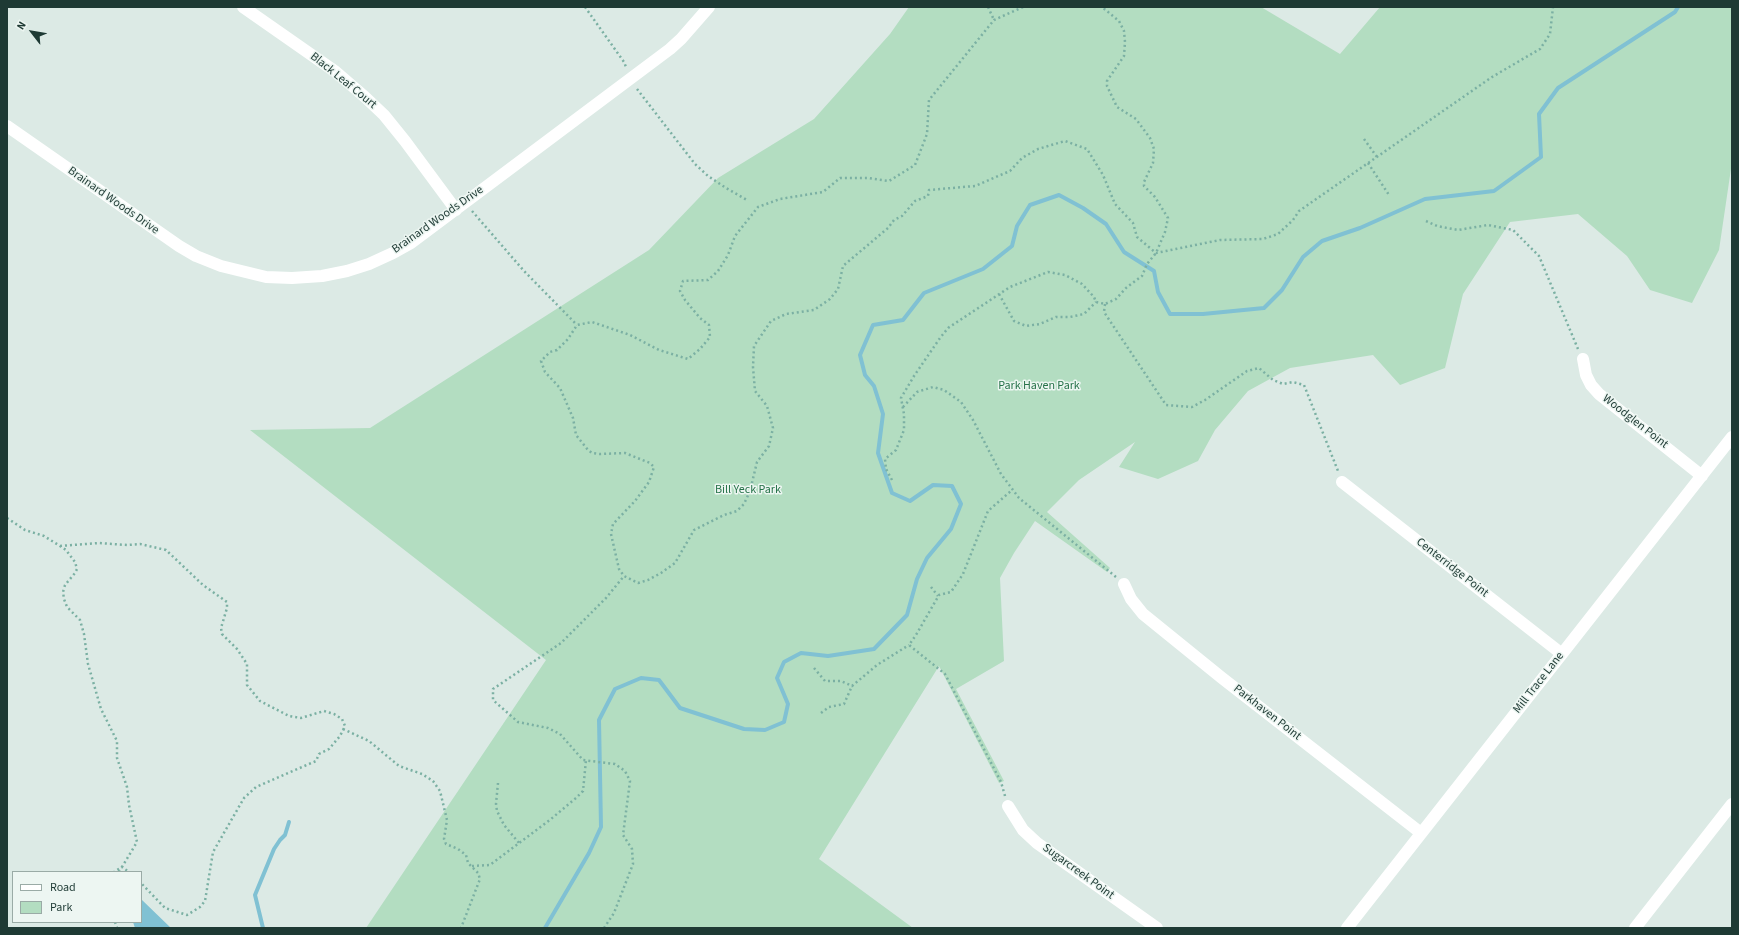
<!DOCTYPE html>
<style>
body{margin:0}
#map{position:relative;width:1739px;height:935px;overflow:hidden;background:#dceae5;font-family:"Source Sans 3",sans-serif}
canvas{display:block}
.frame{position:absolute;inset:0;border:8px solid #1e3a34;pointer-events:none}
.legend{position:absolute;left:12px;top:871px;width:130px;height:52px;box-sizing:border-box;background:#edf6f2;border:1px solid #9aaba6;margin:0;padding:5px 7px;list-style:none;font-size:12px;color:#1e3a34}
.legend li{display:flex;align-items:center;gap:8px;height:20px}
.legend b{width:20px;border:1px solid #9aaba6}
.north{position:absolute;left:12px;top:12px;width:40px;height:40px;-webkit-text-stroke:3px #edf6f2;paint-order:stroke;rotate:301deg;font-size:11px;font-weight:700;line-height:16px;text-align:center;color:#1e3a34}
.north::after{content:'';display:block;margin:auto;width:14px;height:18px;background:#1e3a34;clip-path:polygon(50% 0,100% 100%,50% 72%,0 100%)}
</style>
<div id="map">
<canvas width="1739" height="935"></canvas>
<div class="frame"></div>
<ul class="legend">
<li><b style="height:5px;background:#fff"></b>Road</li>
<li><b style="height:11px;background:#b3ddc1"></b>Park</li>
</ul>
<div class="north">N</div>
</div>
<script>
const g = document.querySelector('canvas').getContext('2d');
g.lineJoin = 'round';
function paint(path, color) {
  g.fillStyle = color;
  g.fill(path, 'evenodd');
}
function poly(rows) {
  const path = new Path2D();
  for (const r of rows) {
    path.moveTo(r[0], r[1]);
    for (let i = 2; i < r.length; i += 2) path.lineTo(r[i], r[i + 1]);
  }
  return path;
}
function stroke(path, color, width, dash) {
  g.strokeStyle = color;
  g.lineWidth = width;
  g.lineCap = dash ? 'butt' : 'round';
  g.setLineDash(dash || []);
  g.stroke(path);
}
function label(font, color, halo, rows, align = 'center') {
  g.font = font + ' "Source Sans 3",sans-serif';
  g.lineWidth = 3;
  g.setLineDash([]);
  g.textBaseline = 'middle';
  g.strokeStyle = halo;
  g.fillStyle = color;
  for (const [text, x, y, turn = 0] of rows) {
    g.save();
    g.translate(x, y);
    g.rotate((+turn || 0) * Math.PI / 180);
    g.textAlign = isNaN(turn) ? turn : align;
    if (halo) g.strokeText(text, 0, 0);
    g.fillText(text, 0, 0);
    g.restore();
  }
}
const green = poly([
 [909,7,1261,7,1340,54,1380,7,1732,7,1732,162,1719,250,1692,303,1650,290,1627,256,1578,214,1510,222,1463,294,1445,368,1400,385,1373,355,1290,368,1248,391,1215,430,1198,461,1158,479,1119,467,1135,442,1079,480,1047,512,1110,568,1107,572,1035,521,1014,553,1000,578,1004,661,956,689,1004,781,999,783,939,666,819,859,913,928,366,928,546,660,250,430,370,428,649,250,718,178,814,119,890,34]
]);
const water = poly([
 [141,900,142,900,171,928,135,928,133,922,141,922]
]);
const stream = poly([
 [263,928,255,895,274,849,280,840,285,835,289,822],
 [545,928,589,853,601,827,599,720,615,689,641,678,659,680,680,708,744,729,765,730,784,722,788,704,777,678,784,662,801,653,828,656,874,649,907,615,917,579,927,558,951,529,961,504,952,486,933,485,910,501,892,493,878,453,883,414,874,386,865,375,860,355,873,325,903,320,924,293,983,269,1012,246,1017,226,1030,205,1059,195,1083,208,1106,224,1124,252,1154,271,1158,292,1170,314,1203,314,1264,308,1282,290,1303,257,1322,241,1360,228,1425,199,1494,191,1541,157,1539,114,1558,88,1675,12,1678,7]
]);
const path = poly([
 [585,7,624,62,626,67],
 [988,7,994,20],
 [1023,7,994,20,929,100,927,134,915,165,889,181,868,178,840,178,823,192,780,199,758,207,735,236,728,255,718,271,708,280,683,281,680,291,685,300,700,318,709,325,710,337,700,349,688,359,659,350,630,335,592,322,577,325,568,339,557,350,550,352,541,361,545,372,560,388,573,418,576,435,588,450,592,453,600,454,625,453,650,463,654,467,649,482,635,501,613,524,611,534,619,569,624,576,638,583,648,580,661,573,675,563,694,530,724,515,737,511,744,504,750,491,757,462,769,446,773,428,767,406,755,391,753,367,754,346,771,321,786,314,814,310,830,299,838,289,843,266,888,228,894,220,902,216,915,201,928,196,929,190,975,186,1010,171,1022,158,1038,149,1065,141,1087,149,1103,175,1115,204,1133,223,1137,237,1156,253,1220,240,1263,239,1278,234,1293,220,1299,211,1492,77,1540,49,1550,34,1553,7],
 [637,89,695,164,708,176,726,188,747,200],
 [1364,139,1377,157],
 [1368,163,1389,195],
 [472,211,524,271,577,325],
 [1426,221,1437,226,1458,230,1488,225,1513,230,1539,256,1578,349],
 [999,294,1014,321,1026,326,1040,324,1056,317,1070,317,1084,314,1096,302],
 [1105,304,1104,312,1166,405,1192,407,1205,400,1247,371,1259,368,1273,380,1283,384,1293,382,1304,385,1338,471],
 [903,407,917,392,933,387,944,390,961,402,973,420,1001,474,1019,498,1116,577],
 [892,480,886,469,885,459,896,450,904,430,904,414,901,398,914,376,940,338,948,328,1010,287,1048,272,1065,275,1082,284,1094,297,1096,302,1105,304,1116,299,1126,288,1142,276,1147,264,1156,253,1165,232,1168,218,1155,197,1144,186,1144,182,1153,163,1154,149,1150,138,1136,119,1117,107,1107,86,1107,81,1124,56,1125,42,1124,31,1119,21,1102,7],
 [7,518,25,530,44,536,60,546,66,550,75,562,77,569,75,573,65,585,63,592,64,599,67,607,80,620,84,634,88,664,101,709,117,741,117,758,127,787,129,805,137,842,122,867,114,872],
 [60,546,99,543,127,545,140,544,166,550,203,585,227,602,227,608,221,628,222,634,237,649,247,664,247,685,260,701,289,716,301,718,324,711,334,714,342,719,345,726,340,736,329,749,319,754,316,761,256,787,244,798,213,852,205,901,200,907,187,915,165,908,141,883],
 [931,587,938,596],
 [814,668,825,681,841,681,852,686,877,665,909,645],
 [821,713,829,707,844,704,852,686],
 [343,729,369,741,399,766,422,774,433,781,440,791,447,820,444,839,446,844,458,849,466,855,468,863,478,873,480,879,461,928],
 [498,783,496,804,497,811,504,825,519,843],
 [1005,796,1001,782,945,674,909,645,916,635,939,595,951,592,963,574,988,511,1012,490],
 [472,866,490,865,551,819,576,798,583,791,586,760],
 [119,872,122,867,129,872],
 [115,922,117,928],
 [604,928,614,913,633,864,632,849,623,835,630,781,625,771,615,764,583,760,560,734,548,728,518,722,493,700,493,689,561,643,606,598,624,576]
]);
const street = poly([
 [243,7,336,72,365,97,384,115,405,141,456,210],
 [7,126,179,246,196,256,221,266,266,277,292,278,322,276,347,271,369,264,393,253,411,243,670,49,681,39,709,7],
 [1583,359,1586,375,1591,385,1599,394,1702,476],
 [1342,482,1562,654],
 [1124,584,1131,599,1143,614,1222,678,1421,833],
 [1008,806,1023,830,1037,843,1157,928],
 [1347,928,1732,437],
 [1635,928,1732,804]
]);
const streetNames = [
 ["Black Leaf Court",343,81,39],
 ["Brainard Woods Drive",113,201,35],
 ["Brainard Woods Drive",438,220,-35],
 ["Woodglen Point",1635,422,38],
 ["Centerridge Point",1452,568,38],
 ["Mill Trace Lane",1539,683,-52],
 ["Parkhaven Point",1267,713,38],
 ["Sugarcreek Point",1078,872,36]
];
const parkNames = [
 ["Park Haven Park",1039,386],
 ["Bill Yeck Park",748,490]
];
paint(green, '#b3ddc1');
paint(water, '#80c1d3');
stroke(stream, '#80c1d3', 4);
stroke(path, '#7bb0a3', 2.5, [2, 3]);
stroke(street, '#fff', 12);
label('12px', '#1e3a34', '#edf6f2', streetNames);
label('12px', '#267249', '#edf6f2', parkNames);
</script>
